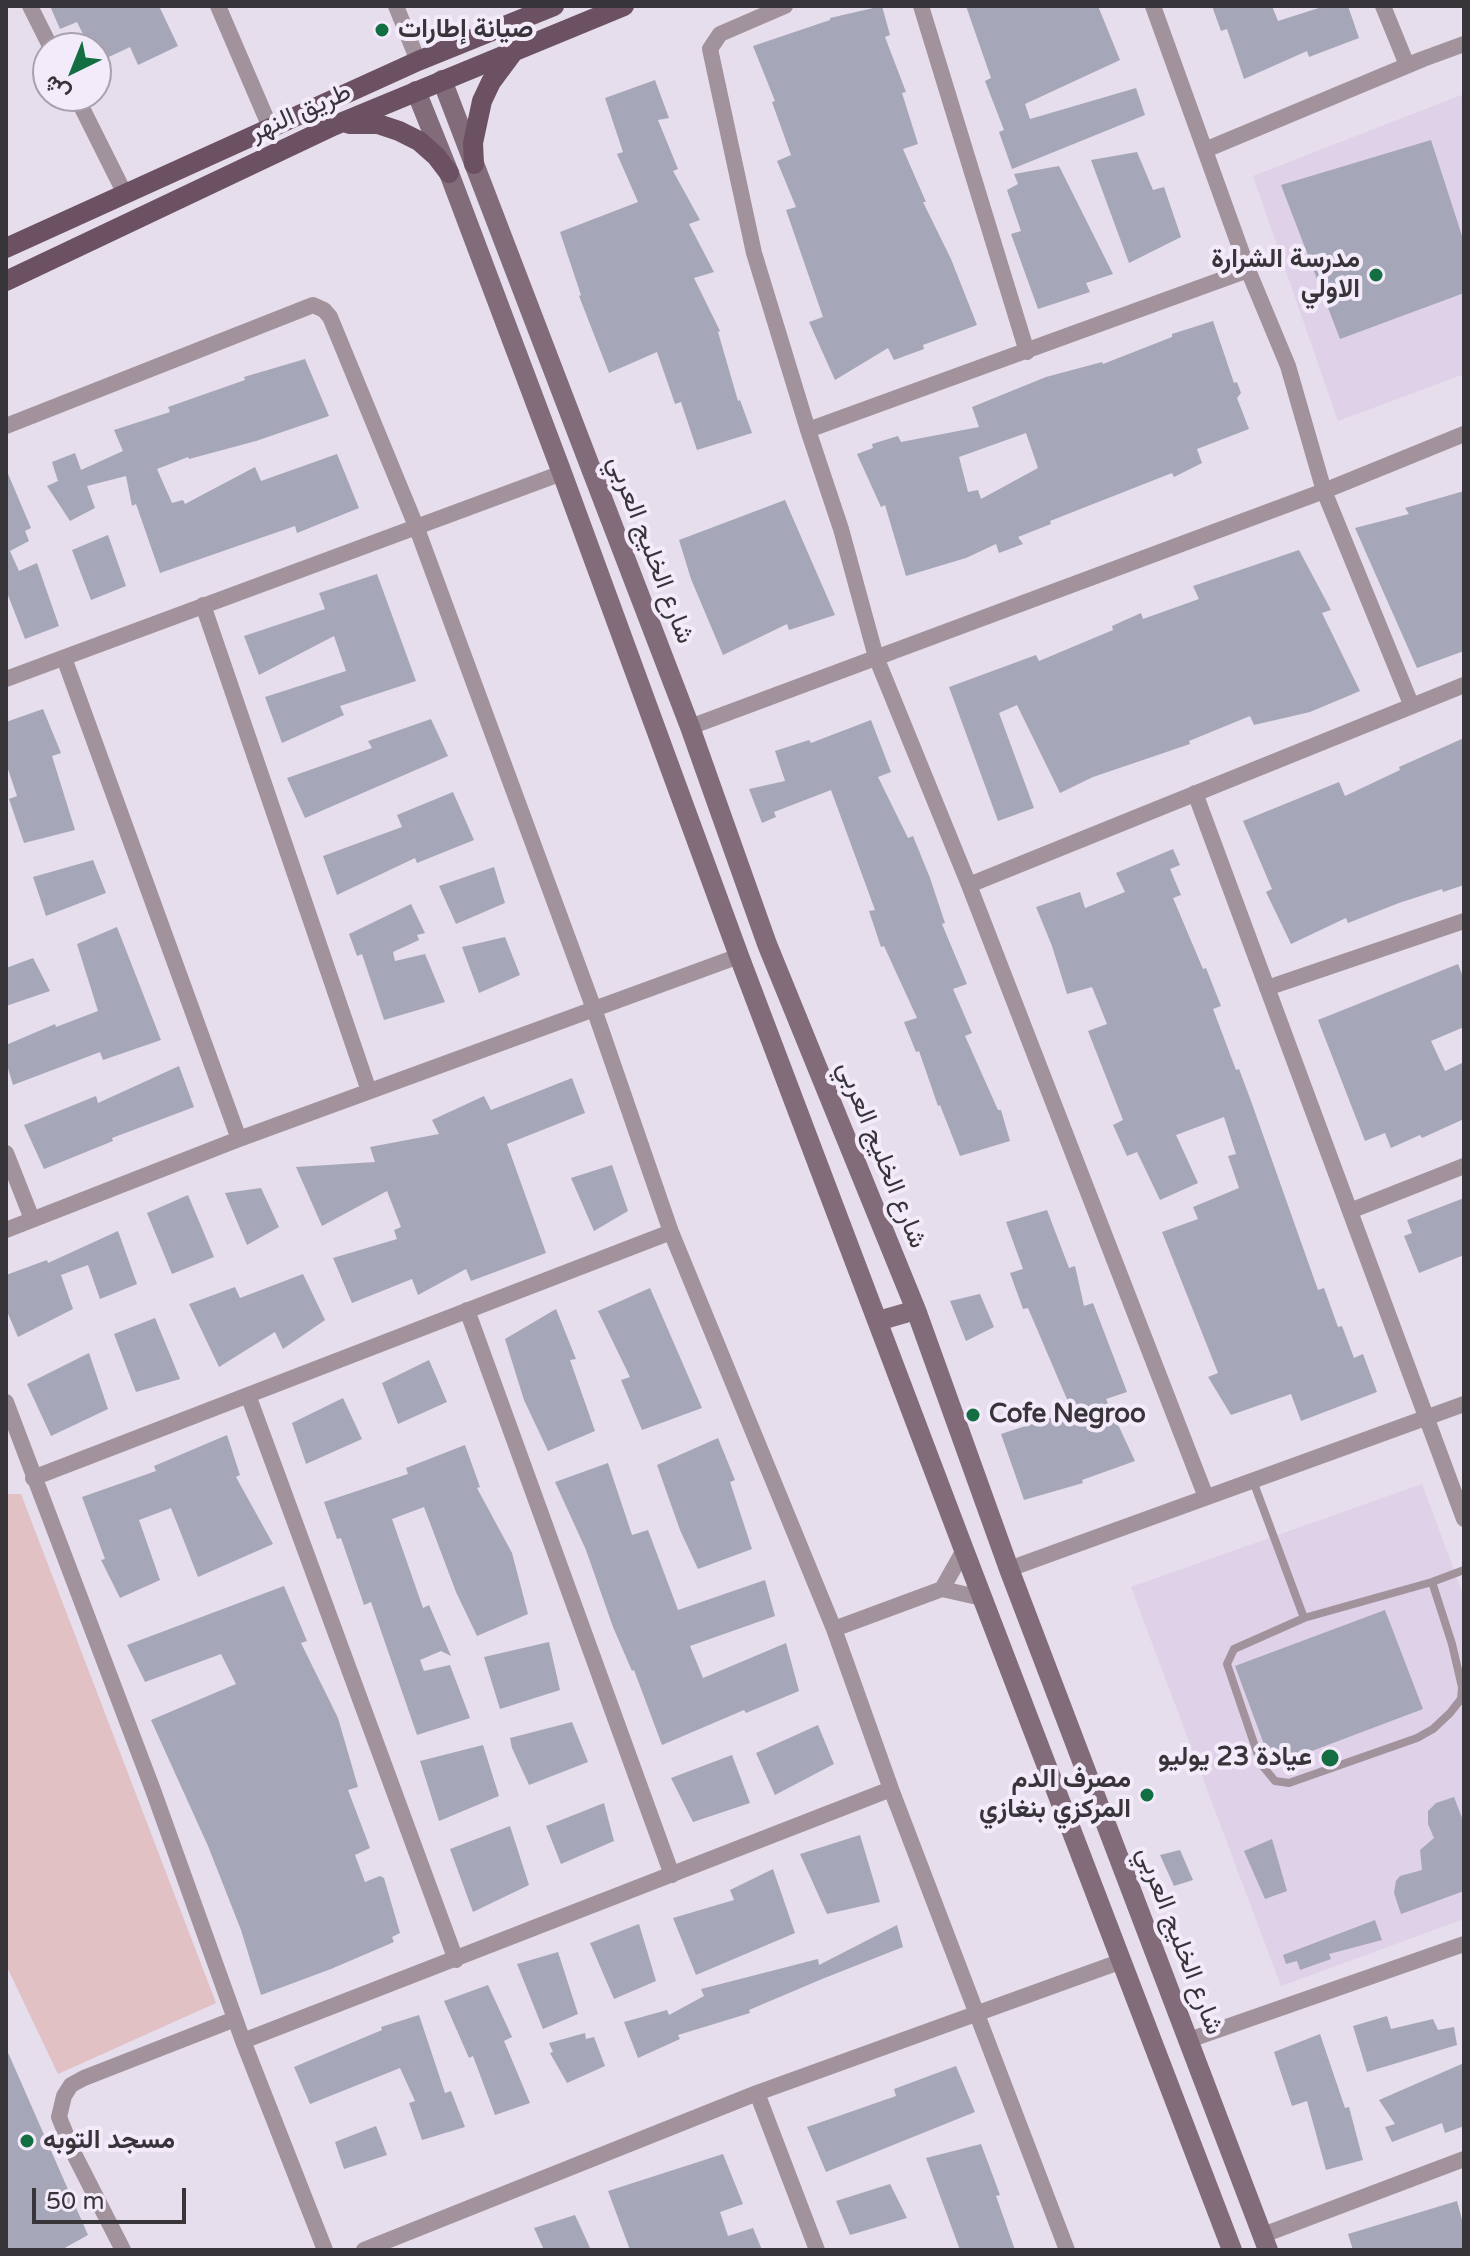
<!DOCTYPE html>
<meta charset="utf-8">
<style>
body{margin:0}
#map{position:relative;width:1470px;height:2256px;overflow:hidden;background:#e6dded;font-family:"Varela Round",Vazirmatn,sans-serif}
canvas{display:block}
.frame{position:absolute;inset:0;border:8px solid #37343a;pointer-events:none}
.north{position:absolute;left:32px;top:32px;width:80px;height:80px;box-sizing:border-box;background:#f3eafa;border:2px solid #a8a1ad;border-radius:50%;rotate:223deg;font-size:22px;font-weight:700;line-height:32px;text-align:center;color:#37343a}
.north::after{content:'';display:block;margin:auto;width:28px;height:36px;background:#136e42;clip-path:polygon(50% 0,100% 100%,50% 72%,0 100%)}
.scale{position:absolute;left:32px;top:2188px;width:154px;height:36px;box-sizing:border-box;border:4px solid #37343a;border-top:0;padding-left:10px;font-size:24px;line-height:28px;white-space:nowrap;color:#37343a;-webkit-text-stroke:6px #f3eafa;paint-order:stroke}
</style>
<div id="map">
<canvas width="1470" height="2256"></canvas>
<div class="frame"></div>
<div class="north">ش</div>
<div class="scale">50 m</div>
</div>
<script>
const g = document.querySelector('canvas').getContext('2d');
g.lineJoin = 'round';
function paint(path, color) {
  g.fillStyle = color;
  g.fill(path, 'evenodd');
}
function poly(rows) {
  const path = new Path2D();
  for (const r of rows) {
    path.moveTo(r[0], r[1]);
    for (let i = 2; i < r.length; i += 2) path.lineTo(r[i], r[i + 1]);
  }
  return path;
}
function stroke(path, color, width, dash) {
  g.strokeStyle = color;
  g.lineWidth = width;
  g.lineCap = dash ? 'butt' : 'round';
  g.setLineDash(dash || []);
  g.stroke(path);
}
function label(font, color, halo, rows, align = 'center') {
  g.font = font + ' "Varela Round",Vazirmatn,sans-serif';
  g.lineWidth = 8;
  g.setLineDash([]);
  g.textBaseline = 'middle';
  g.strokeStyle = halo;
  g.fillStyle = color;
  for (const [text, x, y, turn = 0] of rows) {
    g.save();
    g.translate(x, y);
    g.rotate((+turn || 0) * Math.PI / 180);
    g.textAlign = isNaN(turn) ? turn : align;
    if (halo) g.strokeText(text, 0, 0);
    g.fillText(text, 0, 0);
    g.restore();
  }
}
const built = poly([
 [1464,94,1464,374,1338,421,1253,176],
 [1422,1484,1464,1597,1464,1919,1281,1986,1131,1587]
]);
const green = poly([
 [6,1494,21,1494,216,2003,58,2074,6,1965]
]);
const building = poly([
 [50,6,159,6,178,46,138,65,130,47,96,63,96,48,90,48,77,22,60,29],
 [882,6,890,35,885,37,906,92,902,93,918,144,903,149,926,202,923,202,951,259,977,325,923,345,924,349,894,360,888,348,835,380,809,322,823,317,786,210,796,207,777,161,791,155,772,102,775,101,753,46,830,20,830,18],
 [966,6,1098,6,1120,60,1025,104,1030,119,1136,88,1145,115,1012,169,999,132,1004,130,985,81,991,78],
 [1212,6,1272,6,1278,21,1325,6,1348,6,1359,38,1309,57,1307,51,1244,79,1227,29,1221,31],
 [655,80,669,118,658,120,678,169,673,171,700,220,689,224,714,272,694,278,720,331,718,332,738,401,740,400,752,433,697,450,681,402,675,404,657,352,609,373,579,296,581,295,560,232,638,202,617,154,623,152,605,98],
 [1431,140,1464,242,1464,293,1340,339,1281,185],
 [1137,152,1153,190,1164,187,1181,237,1129,263,1091,160],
 [1059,166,1113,274,1086,283,1090,292,1038,309,1011,234,1021,231,1007,190,1018,184,1014,174],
 [1213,321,1234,383,1237,382,1241,393,1237,398,1249,429,1197,449,1202,463,1174,477,1172,473,1050,521,1051,524,1018,537,1023,544,999,553,996,544,966,558,906,576,885,505,881,507,857,454,873,448,872,444,898,436,901,442,979,427,972,407,1046,377,1102,362,1103,364,1172,337,1172,334],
 [1026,433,1038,468,981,499,978,490,968,492,959,457],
 [305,359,329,416,256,441,189,459,188,457,157,469,172,503,183,500,185,504,255,467,261,481,337,454,359,508,297,533,295,526,160,573,136,504,132,506,126,476,87,486,95,508,70,521,47,486,58,481,52,462,75,453,81,470,123,451,114,430,170,412,168,407,245,380,244,377],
 [6,469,31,528,25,531,29,541,10,551,19,571,37,563,59,626,25,639,6,590],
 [1464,491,1464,651,1417,668,1355,528,1409,514,1405,508],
 [785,500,835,615,789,630,787,624,723,655,691,579,679,540],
 [108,535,126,586,91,600,72,550],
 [1299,550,1331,610,1322,613,1360,691,1310,712,1254,725,1250,716,1189,741,1190,744,1093,777,1060,793,1017,705,999,713,1034,808,998,821,949,687,1036,655,1039,661,1113,630,1112,626,1141,613,1143,619,1199,599,1193,586],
 [377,574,416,681,340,706,344,715,282,743,265,697,346,671,334,636,259,675,244,636,325,609,319,593],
 [43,709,61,753,52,756,75,830,24,843,9,799,17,796,6,763,6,722],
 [431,719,448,756,305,818,287,778,372,748,368,741],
 [871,720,891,772,878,777,908,838,913,836,930,878,945,923,942,924,967,984,953,989,972,1033,965,1036,998,1110,1001,1110,1010,1141,960,1156,940,1105,938,1106,919,1051,916,1052,904,1022,917,1018,884,946,881,947,869,911,875,910,831,790,774,812,776,817,762,823,749,789,785,781,775,751,809,740,811,743],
 [1464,738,1464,885,1443,892,1442,889,1399,903,1348,923,1346,918,1291,944,1266,892,1272,889,1243,821,1339,782,1345,796,1400,770,1399,767],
 [453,792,474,840,417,863,415,858,337,895,323,856,402,827,397,815],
 [1173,849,1180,865,1170,869,1181,895,1173,898,1203,969,1206,968,1221,1006,1213,1009,1236,1070,1239,1069,1251,1101,1318,1290,1324,1288,1338,1327,1342,1326,1354,1358,1363,1354,1377,1392,1301,1421,1291,1394,1231,1415,1208,1377,1218,1373,1162,1232,1198,1219,1193,1207,1239,1188,1228,1156,1236,1154,1224,1117,1176,1135,1198,1183,1160,1200,1137,1152,1127,1156,1113,1125,1123,1120,1088,1031,1107,1024,1092,987,1067,994,1052,946,1036,907,1080,892,1085,908,1125,892,1116,873],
 [93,860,106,893,46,916,33,877],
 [494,867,505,903,456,924,439,886],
 [411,904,425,933,417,935,419,940,393,952,395,961,425,954,445,1002,384,1020,362,954,357,956,349,934],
 [117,927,161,1040,103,1060,100,1052,13,1085,6,1062,6,1045,55,1024,56,1027,98,1011,77,944],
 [505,937,520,975,479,993,462,947],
 [33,958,50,991,6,1006,6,968],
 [1458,964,1464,979,1464,1027,1431,1041,1445,1071,1464,1062,1464,1119,1422,1138,1420,1135,1391,1148,1385,1133,1365,1141,1318,1020],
 [179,1066,194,1107,112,1138,113,1141,44,1169,24,1125,96,1096,98,1103],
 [572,1078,585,1113,507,1144,546,1253,471,1281,466,1269,418,1295,412,1279,352,1303,333,1258,397,1239,394,1230,401,1227,387,1191,322,1226,296,1167,375,1162,370,1147,439,1134,432,1120,484,1096,491,1110],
 [612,1165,628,1211,594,1231,571,1178],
 [261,1188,279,1227,247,1245,225,1193],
 [188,1195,214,1257,172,1274,147,1213],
 [1464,1198,1464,1255,1419,1273,1404,1236,1412,1233,1407,1220],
 [1047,1210,1069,1268,1075,1266,1084,1306,1093,1303,1127,1392,1106,1399,1135,1461,1082,1480,1083,1483,1024,1500,1001,1434,1072,1411,1028,1308,1023,1309,1010,1273,1023,1269,1006,1222],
 [118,1231,137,1284,100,1299,88,1265,61,1275,73,1309,18,1337,6,1309,6,1275,47,1260,48,1263],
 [303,1274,325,1320,283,1349,275,1332,219,1367,189,1304,235,1287,240,1298],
 [650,1288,702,1408,642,1430,621,1380,630,1377,598,1311],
 [980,1294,994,1327,966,1341,950,1301],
 [556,1309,576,1359,570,1360,595,1431,548,1451,524,1400,505,1339],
 [155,1318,180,1379,136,1392,114,1334],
 [89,1353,108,1409,51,1436,27,1384],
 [429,1360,447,1402,398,1424,382,1383],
 [343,1398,362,1439,306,1464,292,1423],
 [227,1435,240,1475,236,1477,273,1544,198,1577,171,1508,139,1520,160,1580,120,1598,101,1560,105,1559,82,1497,156,1471,154,1466],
 [718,1438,735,1480,730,1482,752,1549,698,1569,680,1530,657,1465],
 [465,1445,480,1487,477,1488,512,1553,528,1614,477,1636,456,1592,424,1507,392,1519,423,1608,429,1605,451,1656,441,1651,420,1660,424,1671,450,1665,470,1718,417,1735,371,1602,364,1605,341,1538,337,1539,324,1502,408,1474,406,1468],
 [608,1463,632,1535,648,1530,678,1610,765,1580,775,1616,690,1646,703,1678,786,1643,799,1691,746,1713,744,1710,662,1745,634,1670,632,1671,613,1627,586,1550,555,1482],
 [284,1586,307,1641,301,1643,338,1718,358,1787,348,1790,370,1848,355,1855,365,1882,380,1876,384,1878,400,1933,392,1937,394,1942,331,1969,261,1995,241,1930,208,1846,151,1720,236,1684,221,1654,145,1682,127,1645],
 [1385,1610,1423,1709,1272,1766,1235,1666],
 [549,1642,560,1690,500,1709,484,1657],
 [572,1722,588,1762,529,1785,512,1748,510,1738],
 [818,1725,834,1764,775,1795,756,1753],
 [483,1745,499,1796,439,1821,420,1761],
 [732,1755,750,1803,693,1822,671,1778],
 [1454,1797,1464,1823,1464,1891,1401,1914,1394,1893,1396,1881,1400,1876,1422,1870,1420,1850,1434,1838,1428,1824,1428,1811,1436,1803],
 [604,1803,614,1841,561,1864,546,1826],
 [510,1826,529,1885,473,1912,450,1849],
 [860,1835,880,1902,827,1914,800,1854],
 [1272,1839,1287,1891,1265,1899,1244,1851],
 [1180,1850,1193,1880,1174,1886,1160,1855],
 [773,1869,795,1933,696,1975,673,1918,734,1900,730,1890],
 [1375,1920,1382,1940,1329,1954,1331,1959,1300,1970,1297,1961,1286,1964,1283,1955],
 [639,1924,656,1981,614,1999,590,1943],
 [897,1925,903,1947,822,1979,749,2010,750,2013,678,2035,680,2039,638,2058,624,2022,667,2010,669,2015,704,1996,701,1989,818,1959,819,1965],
 [558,1952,578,2014,543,2029,517,1964],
 [488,1985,512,2037,504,2041,530,2103,495,2115,473,2056,469,2058,444,2001],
 [419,2015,445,2093,451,2091,465,2127,422,2140,409,2103,415,2101,400,2068,310,2104,294,2067,382,2030,381,2027],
 [1387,2016,1391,2029,1433,2019,1438,2030,1454,2027,1457,2045,1367,2072,1353,2026],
 [585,2033,586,2039,594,2037,605,2066,567,2083,550,2053,553,2052,549,2043],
 [1320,2034,1345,2108,1349,2107,1363,2160,1326,2170,1307,2101,1292,2106,1274,2052],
 [6,2048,88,2235,61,2250,6,2250],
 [1464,2063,1464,2126,1445,2133,1442,2123,1392,2142,1385,2127,1395,2124,1379,2100],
 [956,2066,975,2112,826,2172,807,2127,896,2096,894,2089],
 [376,2126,387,2155,344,2169,335,2142],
 [981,2144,1000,2195,996,2196,1015,2250,960,2250,926,2158],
 [723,2154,743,2204,720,2212,728,2236,753,2228,762,2250,630,2250,608,2191],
 [890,2184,907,2218,850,2235,836,2201],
 [1457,2201,1464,2227,1464,2250,1353,2250,1348,2234],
 [575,2215,591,2250,544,2250,534,2228]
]);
const service = poly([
 [1253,1481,1304,1618,1234,1649,1227,1664,1261,1764,1275,1781,1289,1783,1417,1738,1433,1729,1450,1713,1461,1699,1462,1687,1452,1644,1432,1582],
 [1304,1618,1432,1582,1464,1570]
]);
const minor = poly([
 [30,6,51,48],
 [218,6,270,127],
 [396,6,418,61],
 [785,6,720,34,710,49,754,253,808,430,841,529,876,657,969,885,1206,1497],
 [921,6,1027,352],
 [1153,6,1248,270,1288,366,1324,491,1411,704],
 [1383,6,1407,65],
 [76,96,124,192],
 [1205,150,1423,59,1464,44],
 [6,426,313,305,324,310,330,317,416,526,594,1009,671,1232,834,1629,891,1789,1067,2250],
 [808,430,1248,270],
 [203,605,369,1091],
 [64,658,239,1139],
 [6,679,562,473],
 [690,727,1324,491,1464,434],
 [1195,793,1464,1519],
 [969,885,1464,685],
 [1267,988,1464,921],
 [6,1153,32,1219],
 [1350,1211,1464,1166],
 [6,1230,239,1139,739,956],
 [467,1310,672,1875],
 [248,1395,456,1960],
 [6,1402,153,1790,243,2041,325,2250],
 [33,1478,671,1232],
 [1009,1569,1464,1404],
 [942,1589,964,1550],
 [834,1629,942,1589,982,1598],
 [1189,2040,1464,1944],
 [243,2041,891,1789],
 [757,2093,817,2250],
 [1263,2235,1464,2159],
 [123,2250,73,2152,59,2117,64,2096,71,2085,84,2078,235,2019],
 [364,2250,757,2093,1122,1961]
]);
const secondary = poly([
 [442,80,690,727,767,944,916,1310,1009,1569,1268,2250],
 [416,91,449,173,562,473,739,956,964,1550,1232,2250],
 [878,1321,916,1310]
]);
const primary = poly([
 [349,124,378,124,399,131,419,141,436,156,449,173],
 [474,164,473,143,482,101,491,82,514,51],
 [6,248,418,61,554,6],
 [6,281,333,126,624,6]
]);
const markers = [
 [382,30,8,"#136e42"],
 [1376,275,8,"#136e42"],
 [973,1415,8,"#136e42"],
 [1330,1758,10,"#136e42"],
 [1147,1795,8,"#136e42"],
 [27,2141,8,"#136e42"]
];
const poiNames = [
 ["صيانة إطارات",398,30],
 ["مدرسة الشرارة",1360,260,"right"],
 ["الاولي",1360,290,"right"],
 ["Cofe Negroo",989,1415],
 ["عيادة 23 يوليو",1312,1758,"right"],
 ["مصرف الدم",1131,1780,"right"],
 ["المركزي بنغازي",1131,1810,"right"],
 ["مسجد التوبه",43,2141]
];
const streetNames = [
 ["طريق النهر",301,113,-24],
 ["شارع الخليج العربي",650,550,69],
 ["شارع الخليج العربي",881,1155,68],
 ["شارع الخليج العربي",1179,1941,69]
];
paint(built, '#ded1e8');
paint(green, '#e1c1c4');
paint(building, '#a5a7b8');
stroke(service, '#a1929b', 8);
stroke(minor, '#a1929b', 16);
stroke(secondary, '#826c79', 20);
stroke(primary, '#6b5161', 20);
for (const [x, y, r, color] of markers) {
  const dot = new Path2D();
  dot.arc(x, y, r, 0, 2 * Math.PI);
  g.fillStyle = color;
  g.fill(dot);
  stroke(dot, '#f3eafa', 3);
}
label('bold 26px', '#37343a', '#f3eafa', poiNames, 'left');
label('26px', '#37343a', '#f3eafa', streetNames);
</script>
